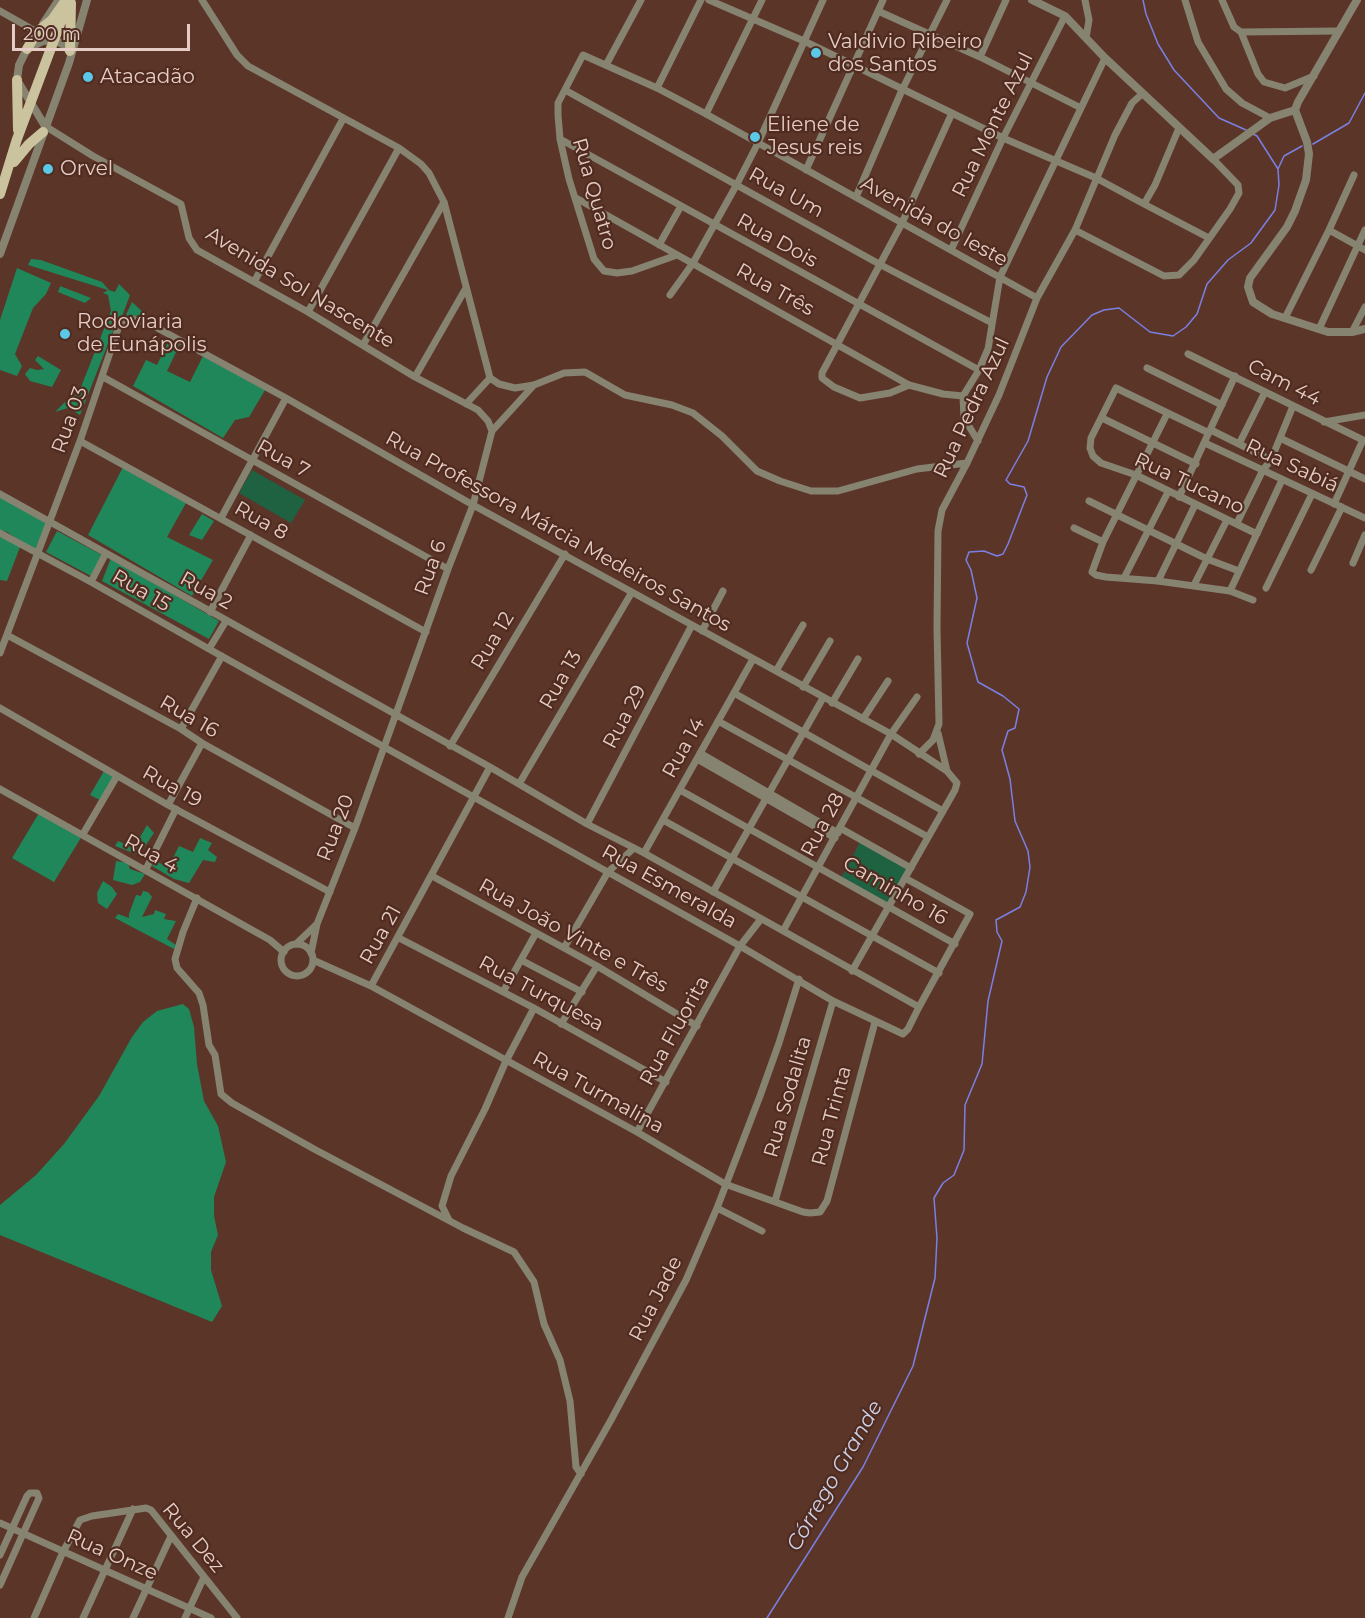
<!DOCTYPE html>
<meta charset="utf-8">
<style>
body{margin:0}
#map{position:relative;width:1365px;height:1618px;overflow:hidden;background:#5c3529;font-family:Montserrat,sans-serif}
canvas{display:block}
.scale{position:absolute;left:12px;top:24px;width:178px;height:27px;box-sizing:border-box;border:3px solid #e5ccc4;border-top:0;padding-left:8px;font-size:18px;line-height:21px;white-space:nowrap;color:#e5ccc4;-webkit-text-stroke:4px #502b1f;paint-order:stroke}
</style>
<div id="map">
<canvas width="1365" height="1618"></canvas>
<div class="scale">200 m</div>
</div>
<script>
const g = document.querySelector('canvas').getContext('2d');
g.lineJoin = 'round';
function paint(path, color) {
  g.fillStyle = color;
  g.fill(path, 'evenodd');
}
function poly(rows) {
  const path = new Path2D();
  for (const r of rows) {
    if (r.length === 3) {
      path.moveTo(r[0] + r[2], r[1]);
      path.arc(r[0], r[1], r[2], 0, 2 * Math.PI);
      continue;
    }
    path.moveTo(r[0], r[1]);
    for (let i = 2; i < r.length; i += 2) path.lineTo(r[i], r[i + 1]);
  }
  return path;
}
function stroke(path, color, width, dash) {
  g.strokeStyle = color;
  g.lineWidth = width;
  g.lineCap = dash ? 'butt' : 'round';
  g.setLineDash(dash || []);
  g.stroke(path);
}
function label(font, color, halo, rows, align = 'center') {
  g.font = font + ' Montserrat,sans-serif';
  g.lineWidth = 4.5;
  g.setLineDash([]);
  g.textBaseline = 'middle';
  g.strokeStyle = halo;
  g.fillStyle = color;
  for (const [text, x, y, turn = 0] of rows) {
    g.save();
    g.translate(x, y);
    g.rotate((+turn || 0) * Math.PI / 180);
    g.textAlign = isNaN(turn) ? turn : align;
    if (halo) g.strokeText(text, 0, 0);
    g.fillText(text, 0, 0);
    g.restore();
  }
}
const green = poly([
 [252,470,305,500,291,523,239,493],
 [860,842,908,868,887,906,840,880]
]);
const forest = poly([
 [31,259,41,260,102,282,109,290,115,292,119,284,130,295,121,319,115,326,80,415,68,408,55,412,66,401,79,392,111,311,108,295,103,293,108,290,28,265],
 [17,268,51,283,46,294,33,308,15,354,22,366,17,376,0,370,0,320],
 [60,286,91,298,85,303,58,292],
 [132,302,146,315,125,317],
 [169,340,180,344,167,371,190,382,203,356,265,390,249,417,235,420,223,438,133,386,146,360,157,365],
 [38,356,61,370,52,387,30,381,25,374,30,368,37,370,44,369,35,360],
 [123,467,186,503,167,537,213,560,192,596,88,535],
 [0,495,47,524,35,551,7,532,0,530],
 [202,514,214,521,202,540,189,535],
 [57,531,102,555,91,576,46,552],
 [0,535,20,547,7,581,0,580],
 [111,558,219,621,209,639,102,581],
 [104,771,115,776,100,800,90,795],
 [39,813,82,836,54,882,12,858],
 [147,825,154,833,139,855,115,846,118,841,134,848],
 [200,838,212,843,208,850,217,857,215,862,203,860,189,883,174,879,152,866,155,860,168,868,179,846,193,852],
 [116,861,128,863,130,869,145,874,140,882,132,885,113,880],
 [103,881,112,887,117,894,107,909,98,903,97,893],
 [143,891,148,892,152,897,142,917,154,914,155,910,166,914,164,919,176,921,167,939,176,945,174,949,115,918,118,914,129,918,129,914,136,895,141,896],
 [183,1004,189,1009,194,1027,197,1064,204,1101,218,1126,226,1162,214,1197,214,1216,218,1235,211,1252,211,1270,222,1306,212,1322,0,1235,0,1205,36,1175,64,1144,99,1096,132,1037,143,1022,157,1011]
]);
const stream = poly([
 [1143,0,1146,14,1158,44,1174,70,1219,118,1246,130],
 [1253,134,1257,136,1278,169],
 [1313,144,1349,123,1365,93],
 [767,1618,863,1467,913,1366,935,1278,937,1238,934,1198,943,1183,954,1175,964,1150,965,1105,982,1064,988,1001,1002,941,997,932,996,920,1020,907,1026,892,1030,867,1028,851,1015,821,1010,779,1002,750,1008,731,1015,728,1019,709,1003,696,978,682,967,643,977,598,971,570,966,560,969,552,984,551,997,556,1003,554,1008,544,1027,495,1024,487,1010,484,1006,480,1028,441,1047,377,1061,347,1092,315,1104,310,1119,308,1150,332,1173,336,1186,327,1197,314,1207,284,1228,260,1251,243,1275,210,1279,185,1278,169,1284,156,1302,146]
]);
const minor = poly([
 [202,0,237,55,248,66,399,148,421,164,429,173,444,202,490,378,499,384,515,388,534,385,564,373,585,372,625,395,672,405,693,413,722,436,757,471,780,481,811,491,838,491,917,469,967,463],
 [709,0,804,41,1003,138,1096,178,1144,204,1155,185,1179,128],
 [1085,0,1089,20,1086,38],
 [1185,0,1198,42,1226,89,1242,103,1270,118],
 [1222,0,1234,27,1241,32,1258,74,1264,82,1285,88,1314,76],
 [0,11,37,32],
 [878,11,980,57,1081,108],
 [43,23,58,0],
 [1241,32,1339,31],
 [980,57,1006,0],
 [606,65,641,0],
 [657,88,701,0],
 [565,90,881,265,992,323],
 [706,114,762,0],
 [45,126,93,156,181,204,189,238,197,250,308,312,415,377,478,410,488,421,492,431],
 [560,139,979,370],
 [806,170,883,0],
 [856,197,902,90,947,0],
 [576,198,909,385,943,394,963,396],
 [1144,204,1209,238],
 [1075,230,1164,276,1179,275,1194,260,1230,209,1239,193,1238,185,1213,159],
 [1329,230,1365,250],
 [659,245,681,206],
 [951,250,1003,138,1065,16],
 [677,255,632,271,617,273,604,271,594,259,569,179,560,139,558,115,558,103,583,55,657,88,706,114,1037,298],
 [254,282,343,119],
 [670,295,693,263,737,184,758,143,823,0],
 [308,312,399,148],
 [1285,318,1329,230,1354,175],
 [1319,329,1365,230],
 [1352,332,1365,307],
 [363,345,444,202],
 [1188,354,1365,441],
 [1147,368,1222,405],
 [103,377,448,569],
 [415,377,466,288],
 [909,385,890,393,860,398,834,387,822,378,822,373,902,223,952,113],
 [466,404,490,378],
 [1167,414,1103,542,1092,572,1096,575,1106,577,1158,581,1230,591,1253,600],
 [1102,418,1196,464],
 [1324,422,1365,415],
 [1211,430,1271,460],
 [1209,433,1116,388,1091,438,1090,448,1093,456,1101,463,1136,475,1257,534],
 [1280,438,1365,479],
 [80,441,426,632],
 [978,441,964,418,963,396,979,370,988,349,1000,277,1105,58],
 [1205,443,1365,518],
 [1239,444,1265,392],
 [0,494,490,767,587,824,644,853,919,1007,970,914,905,878],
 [1179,497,1235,376],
 [1089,501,1207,559,1239,571],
 [1334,504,1363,440],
 [221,518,286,398],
 [1237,523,1263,470,1271,460,1293,406],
 [1074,528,1103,542],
 [0,533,91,582,209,649,740,946,833,1001,903,1034,908,1029,919,1007],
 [1353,563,1365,535],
 [1311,570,1342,507],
 [1124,578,1168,492],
 [1158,581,1195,505],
 [91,582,106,553],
 [1194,585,1227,520],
 [1266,588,1312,494],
 [1230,591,1282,480],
 [210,612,251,535],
 [702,631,723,591],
 [7,635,181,729,202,743,355,828],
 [209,649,226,621],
 [0,653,80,441,119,326,133,319,150,324,286,398,473,505,891,734,947,771],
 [776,671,803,625],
 [803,687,830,641],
 [734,693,943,811],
 [832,703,858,659],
 [0,708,168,805,330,892],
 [863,719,888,681],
 [718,721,928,837],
 [181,729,222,656],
 [450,746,565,554],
 [700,753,838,833],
 [919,754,933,740,939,724,937,628,938,531,942,510,967,463,999,395,1037,298,1075,230,1115,135,1132,103,1142,94],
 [697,759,835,838],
 [519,784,632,592],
 [0,789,270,940,284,952],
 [680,790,955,944],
 [168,805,202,743],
 [663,820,939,973],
 [587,824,692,625],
 [840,828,911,868],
 [83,834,117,776],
 [644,853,753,659],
 [146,869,176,809],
 [432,876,597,966,697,1026],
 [713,892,823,698],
 [197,898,183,932,175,959,177,968,199,993,203,1005,209,1045,215,1055,221,1094,232,1103,314,1149,463,1228,514,1252,534,1282,544,1324,560,1360,570,1401,576,1467,581,1474],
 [783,931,891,734,917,697],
 [399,938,534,1008,666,1082],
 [296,944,317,924],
 [297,960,16],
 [564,948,608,872,634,848],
 [311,953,317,924,355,828,448,569,473,505,492,431,534,385],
 [313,960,371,986,490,767],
 [521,960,582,992],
 [852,971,955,790,957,783,947,771,938,733],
 [371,986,637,1132,725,1184,803,1212,810,1213,820,1212,827,1201,875,1022],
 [503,992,536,933],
 [561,1024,597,966],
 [637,1132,740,946,761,919],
 [775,1201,833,1001],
 [717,1208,762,1231],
 [449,1220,442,1206,451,1176,485,1109,506,1061,534,1008],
 [0,1523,211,1618],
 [0,1555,27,1496,30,1493,37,1493,39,1498,0,1585],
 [34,1618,63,1552,80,1520,92,1516,146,1508,151,1510,237,1618],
 [83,1618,133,1509],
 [133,1618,171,1536],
 [185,1618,204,1577],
 [508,1618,522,1577,611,1420,686,1280,717,1208,760,1096,779,1043,799,979]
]);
const tertiary = poly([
 [1032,0,1065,16,1105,58,1213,159,1270,118,1295,110],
 [1357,0,1298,102,1295,110,1307,142,1309,154,1306,180,1295,211,1287,227,1250,278,1248,287,1253,302,1272,314,1328,332,1352,332,1365,329],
 [45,126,17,80,19,65,27,49,43,41,55,40,64,45,70,52],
 [0,254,69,63,87,0]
]);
const primary = poly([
 [27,49,37,32,52,20,64,3],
 [70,51,71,3],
 [17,80,18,130],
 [14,162,29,144,43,132],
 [0,194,17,139,69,0]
]);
const markers = [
 [816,53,6,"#5ac8e6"],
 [88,77,6,"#5ac8e6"],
 [755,137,6,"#5ac8e6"],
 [48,169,6,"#5ac8e6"],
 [65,334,6,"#5ac8e6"]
];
const poiNames = [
 ["Valdivio Ribeiro",828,42],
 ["dos Santos",828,65],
 ["Atacadão",100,77],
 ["Eliene de",767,125],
 ["Jesus reis",767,148],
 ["Orvel",60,169],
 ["Rodoviaria",77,322],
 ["de Eunápolis",77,345]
];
const streetNames = [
 ["Rua Monte Azul",993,125,-64],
 ["Rua Um",786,193,29],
 ["Rua Quatro",594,194,74],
 ["Avenida do leste",934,222,29],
 ["Rua Dois",777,241,29],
 ["Avenida Sol Nascente",300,288,31],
 ["Rua Três",775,290,29],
 ["Cam 44",1284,383,27],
 ["Rua Pedra Azul",972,408,-65],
 ["Rua 03",70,420,-70],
 ["Rua 7",283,459,29],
 ["Rua Sabiá",1292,466,25],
 ["Rua Tucano",1189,484,25],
 ["Rua 8",261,521,29],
 ["Rua Professora Márcia Medeiros Santos",558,532,29],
 ["Rua 6",431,568,-70],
 ["Rua 15",141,591,30],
 ["Rua 2",206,591,29],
 ["Rua 12",493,641,-59],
 ["Rua 13",561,680,-60],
 ["Rua 16",189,717,30],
 ["Rua 29",625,717,-62],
 ["Rua 14",684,748,-61],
 ["Rua 19",172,787,29],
 ["Rua 28",823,825,-62],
 ["Rua 20",336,828,-69],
 ["Rua 4",151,854,29],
 ["Rua Esmeralda",669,887,29],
 ["Caminho 16",895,891,30],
 ["Rua 21",381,935,-61],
 ["Rua João Vinte e Três",573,936,29],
 ["Rua Turquesa",541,994,28],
 ["Rua Fluorita",675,1031,-61],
 ["Rua Turmalina",598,1093,29],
 ["Rua Sodalita",788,1097,-74],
 ["Rua Trinta",832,1116,-75],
 ["Rua Jade",656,1299,-63],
 ["Rua Dez",193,1538,50],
 ["Rua Onze",112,1555,24]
];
const waterNames = [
 ["Córrego Grande",835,1476,-60]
];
paint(green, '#1e6242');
paint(forest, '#1f8759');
stroke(stream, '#7a80e3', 1.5);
stroke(minor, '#868371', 7);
stroke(tertiary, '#868371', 8);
stroke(primary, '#cac39e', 10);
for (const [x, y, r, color] of markers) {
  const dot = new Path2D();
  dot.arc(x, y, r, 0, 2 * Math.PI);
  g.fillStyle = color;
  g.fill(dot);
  stroke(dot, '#502b1f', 2);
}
label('20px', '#e5ccc4', '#502b1f', poiNames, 'left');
label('20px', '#e5ccc4', '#502b1f', streetNames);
label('italic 21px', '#ccd0e9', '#502b1f', waterNames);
</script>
